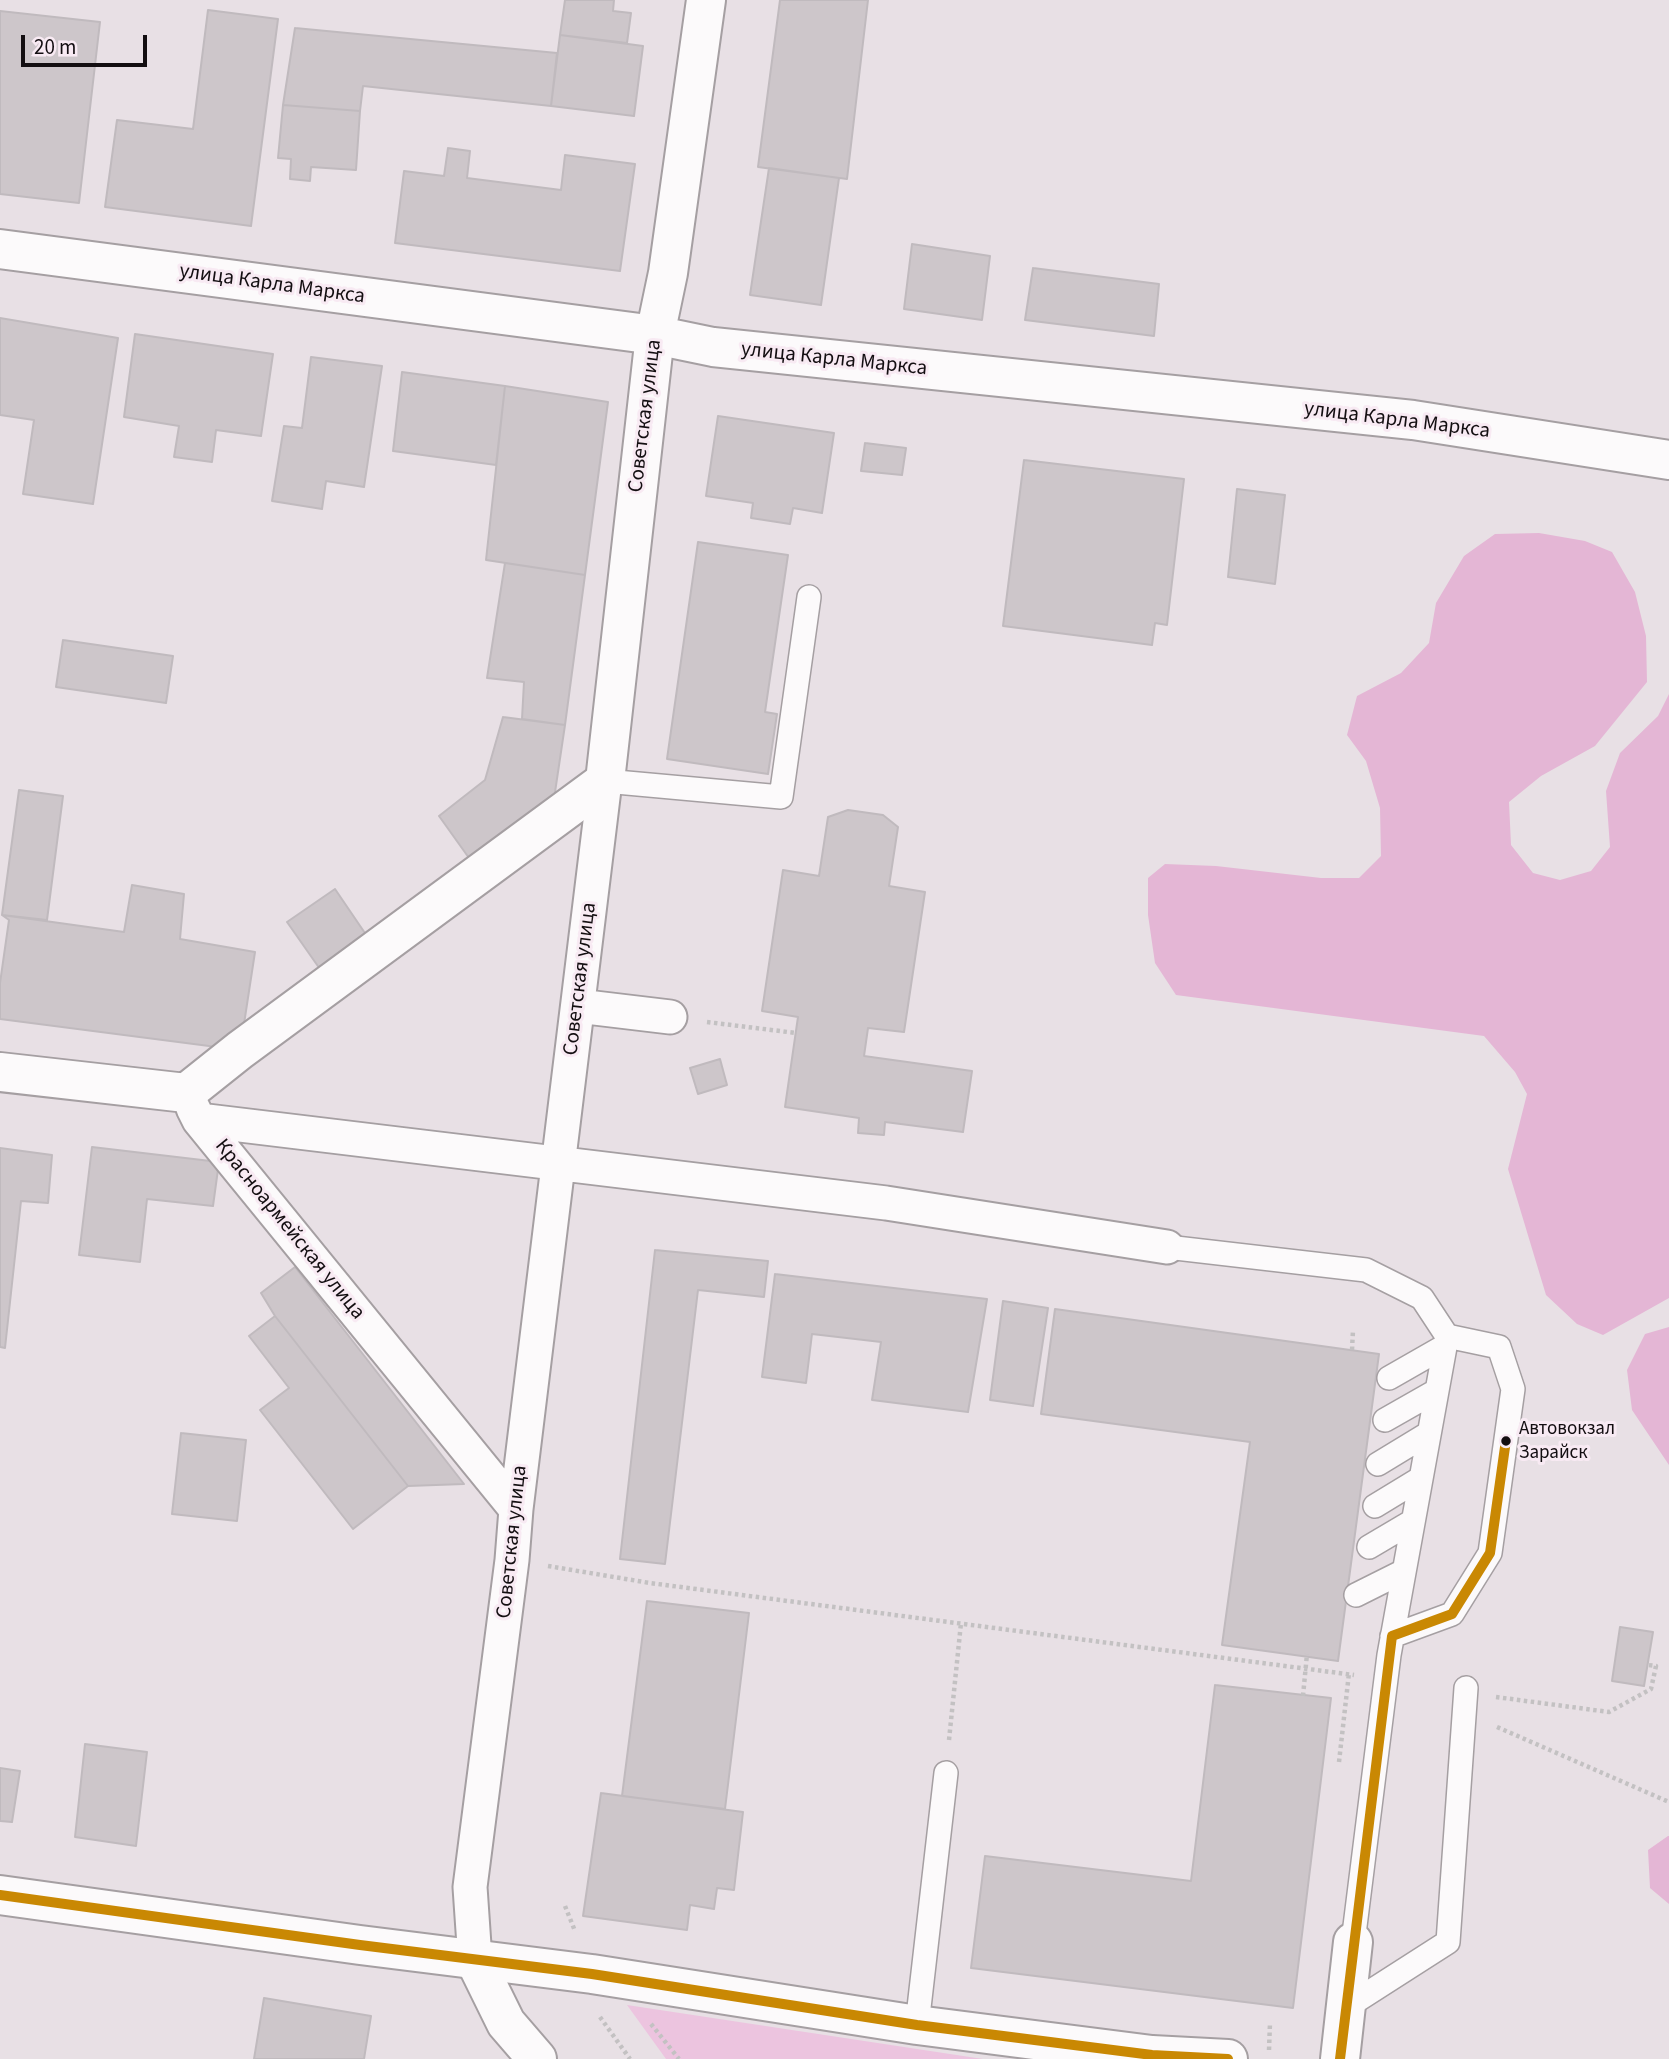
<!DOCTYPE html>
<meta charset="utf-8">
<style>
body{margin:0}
#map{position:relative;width:1669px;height:2059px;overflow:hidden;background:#e8e0e5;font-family:"Source Sans 3",sans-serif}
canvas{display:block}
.scale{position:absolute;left:21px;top:35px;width:126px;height:32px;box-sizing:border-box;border:4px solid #130e11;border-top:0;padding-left:9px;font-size:21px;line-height:24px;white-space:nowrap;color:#130e11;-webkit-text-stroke:5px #f8eaf3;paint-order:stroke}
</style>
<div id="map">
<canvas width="1669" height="2059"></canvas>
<div class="scale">20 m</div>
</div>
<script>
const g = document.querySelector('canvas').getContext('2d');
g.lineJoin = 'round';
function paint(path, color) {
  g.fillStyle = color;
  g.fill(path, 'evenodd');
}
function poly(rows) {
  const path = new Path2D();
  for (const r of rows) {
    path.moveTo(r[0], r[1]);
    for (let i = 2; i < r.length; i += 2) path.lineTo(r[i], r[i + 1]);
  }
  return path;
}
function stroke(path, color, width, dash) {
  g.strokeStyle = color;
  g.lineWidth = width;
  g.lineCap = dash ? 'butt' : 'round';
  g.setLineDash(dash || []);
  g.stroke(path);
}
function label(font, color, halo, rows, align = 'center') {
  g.font = font + ' "Source Sans 3",sans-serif';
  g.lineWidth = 6;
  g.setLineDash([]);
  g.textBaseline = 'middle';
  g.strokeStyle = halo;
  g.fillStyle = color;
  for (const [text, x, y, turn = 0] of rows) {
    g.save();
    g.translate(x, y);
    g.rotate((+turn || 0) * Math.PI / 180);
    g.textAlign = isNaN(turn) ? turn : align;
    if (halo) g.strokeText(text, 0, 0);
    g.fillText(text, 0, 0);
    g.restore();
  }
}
const green = poly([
 [627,2005,983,2059,666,2059]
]);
const forest = poly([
 [1539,533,1585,541,1612,552,1635,592,1646,636,1647,682,1595,746,1541,776,1509,802,1511,845,1533,873,1560,880,1591,871,1610,847,1606,791,1620,753,1658,716,1669,694,1669,1298,1603,1335,1577,1324,1546,1295,1508,1169,1527,1094,1515,1072,1484,1036,1176,995,1155,963,1148,915,1148,878,1165,864,1216,866,1321,878,1359,878,1381,856,1380,808,1366,761,1347,735,1357,696,1401,673,1429,643,1436,603,1464,556,1495,534],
 [1669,1327,1669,1465,1632,1410,1627,1370,1645,1334],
 [1668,1836,1669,1836,1669,1904,1650,1888,1648,1850]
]);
const building = poly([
 [565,0,614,0,613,11,631,13,627,43,560,35,565,0],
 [780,0,868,0,847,179,758,167,780,0],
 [208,10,278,19,251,226,105,207,117,120,193,129,208,10],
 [0,11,100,22,79,203,0,194,0,11],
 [295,28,557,53,551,106,363,86,360,111,283,105,295,28],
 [560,35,643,46,634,116,551,106,560,35],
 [283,105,360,111,356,170,311,167,310,181,290,179,291,159,278,158,283,105],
 [448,148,470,151,467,178,561,190,565,155,635,164,620,271,395,243,404,171,444,176,448,148],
 [769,168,839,178,821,305,750,295,769,168],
 [912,244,990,256,982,320,904,309,912,244],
 [1033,268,1159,284,1154,336,1025,320,1033,268],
 [0,318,118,338,93,504,23,494,34,420,0,415,0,318],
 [135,334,273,354,261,436,216,430,212,462,174,457,179,426,124,417,135,334],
 [311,357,382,366,364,487,326,481,322,509,272,501,284,426,302,428,311,357],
 [402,372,505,386,496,465,393,451,402,372],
 [505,386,608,402,585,575,486,560,505,386],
 [718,416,834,433,822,513,793,508,790,524,751,518,753,503,706,496,718,416],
 [865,443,906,448,902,475,861,471,865,443],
 [1024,460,1184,479,1167,625,1155,623,1152,645,1003,626,1024,460],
 [1237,489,1285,495,1275,584,1228,577,1237,489],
 [698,542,788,555,765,712,777,714,768,774,667,759,698,542],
 [505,563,585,575,565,725,522,719,524,682,487,678,505,563],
 [63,640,173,656,166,703,56,687,63,640],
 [503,717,565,725,551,819,479,872,439,816,485,780,503,717],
 [19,790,63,796,47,920,2,915,19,790],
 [848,810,883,815,898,827,889,886,925,892,904,1032,868,1028,864,1056,972,1071,963,1132,885,1122,884,1135,858,1133,859,1118,785,1107,798,1017,762,1011,783,870,819,876,828,817,848,810],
 [132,885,184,894,180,939,255,952,240,1050,0,1019,0,983,9,920,2,915,124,932,132,885],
 [335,889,369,939,322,972,287,922,335,889],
 [720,1059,727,1085,698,1094,690,1068,720,1059],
 [92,1147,219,1162,213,1206,147,1199,140,1262,79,1255,92,1147],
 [0,1148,52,1155,48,1203,21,1201,5,1348,0,1347,0,1148],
 [655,1250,768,1261,764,1297,698,1290,665,1564,620,1559,655,1250],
 [295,1267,464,1484,408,1486,275,1316,261,1293,295,1267],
 [775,1274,987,1299,968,1412,872,1400,881,1342,812,1334,806,1383,762,1377,775,1274],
 [1003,1301,1048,1308,1033,1406,990,1400,1003,1301],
 [1055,1309,1379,1354,1338,1661,1222,1645,1250,1442,1041,1414,1055,1309],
 [275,1316,408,1486,353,1529,260,1410,289,1388,249,1336,275,1316],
 [181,1433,246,1440,237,1521,172,1514,181,1433],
 [647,1601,749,1613,725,1809,622,1796,647,1601],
 [1620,1627,1653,1632,1644,1686,1612,1681,1620,1627],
 [1215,1685,1331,1698,1293,2008,971,1968,985,1856,1191,1881,1215,1685],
 [85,1744,147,1752,136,1846,75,1837,85,1744],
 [0,1768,20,1771,12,1822,0,1821,0,1768],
 [601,1793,743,1812,734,1890,717,1888,714,1909,690,1905,687,1930,583,1916,601,1793],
 [264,1998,371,2016,364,2059,254,2059,264,1998]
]);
const path = poly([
 [707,1022,796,1033],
 [1352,1350,1353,1330],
 [548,1566,650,1583,1354,1675],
 [1303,1696,1307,1654],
 [1496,1697,1609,1712,1651,1689,1656,1666,1648,1665],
 [1497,1727,1669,1802],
 [949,1740,961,1623],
 [1339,1762,1349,1673],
 [565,1906,575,1931],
 [600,2017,630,2059],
 [651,2024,679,2059],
 [1269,2050,1270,2023]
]);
const service = poly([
 [605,781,781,797,809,597],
 [1167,1247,1366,1270,1422,1298,1447,1336,1389,1655,1353,1942],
 [1389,1378,1445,1346],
 [1385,1420,1436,1391],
 [1378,1464,1429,1433],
 [1375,1506,1421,1478],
 [1369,1547,1413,1521],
 [1356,1595,1404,1571],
 [1392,1636,1452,1614,1490,1553,1513,1389,1499,1347,1447,1336],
 [1345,2008,1448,1942,1466,1688],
 [917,2025,946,1773]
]);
const pedestrian = poly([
 [578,1006,670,1017],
 [193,1108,199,1120,516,1509],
 [199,1120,886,1203,1167,1247],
 [475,1960,470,1887,512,1560,516,1509,605,781]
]);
const minor = poly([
 [0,1072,186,1093,240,1050,605,781,655,335],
 [475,1960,506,2023,537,2059],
 [1340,2059,1353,1942]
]);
const tertiary = poly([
 [0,249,655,335,713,347,1413,420,1669,460],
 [655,335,668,273,706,0]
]);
const secondary = poly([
 [0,1895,360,1945,592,1974,917,2025,1152,2055,1228,2059]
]);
const bus1 = poly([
 [0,1895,360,1945,592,1974,917,2025,1152,2055,1228,2059],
 [1340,2059,1392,1636,1452,1614,1490,1553,1506,1440]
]);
const markers = [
 [1506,1441,6,"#130e11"]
];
const busNames = [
 ["Автовокзал",1519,1430],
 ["Зарайск",1519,1454]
];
const streetNames = [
 ["улица Карла Маркса",272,285,8],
 ["улица Карла Маркса",834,360,6],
 ["Советская улица",646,416,-83],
 ["улица Карла Маркса",1397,421,7],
 ["Советская улица",581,979,-83],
 ["Красноармейская улица",289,1230,51],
 ["Советская улица",513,1542,-84]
];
paint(green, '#ecc4df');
paint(forest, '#e4b6d5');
paint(building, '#cdc6ca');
stroke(building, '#c0babe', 2);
stroke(service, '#a59fa2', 26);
stroke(pedestrian, '#a59fa2', 37);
stroke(minor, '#a59fa2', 42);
stroke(tertiary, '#a59fa2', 42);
stroke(secondary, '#a59fa2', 42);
stroke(path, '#c3c1c2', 4.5, [3.5, 3.5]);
stroke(service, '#fcfafb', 23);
stroke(pedestrian, '#fcfafb', 33);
stroke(minor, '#fcfafb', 38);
stroke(tertiary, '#fcfafb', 38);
stroke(secondary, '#fcfafb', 38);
stroke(bus1, '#c98803', 10);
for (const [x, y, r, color] of markers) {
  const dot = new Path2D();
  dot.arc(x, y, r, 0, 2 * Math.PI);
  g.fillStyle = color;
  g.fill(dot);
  stroke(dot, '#f8eaf3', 2.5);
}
label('19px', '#130e11', '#f8eaf3', busNames, 'left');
label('21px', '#130e11', '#f8eaf3', streetNames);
</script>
